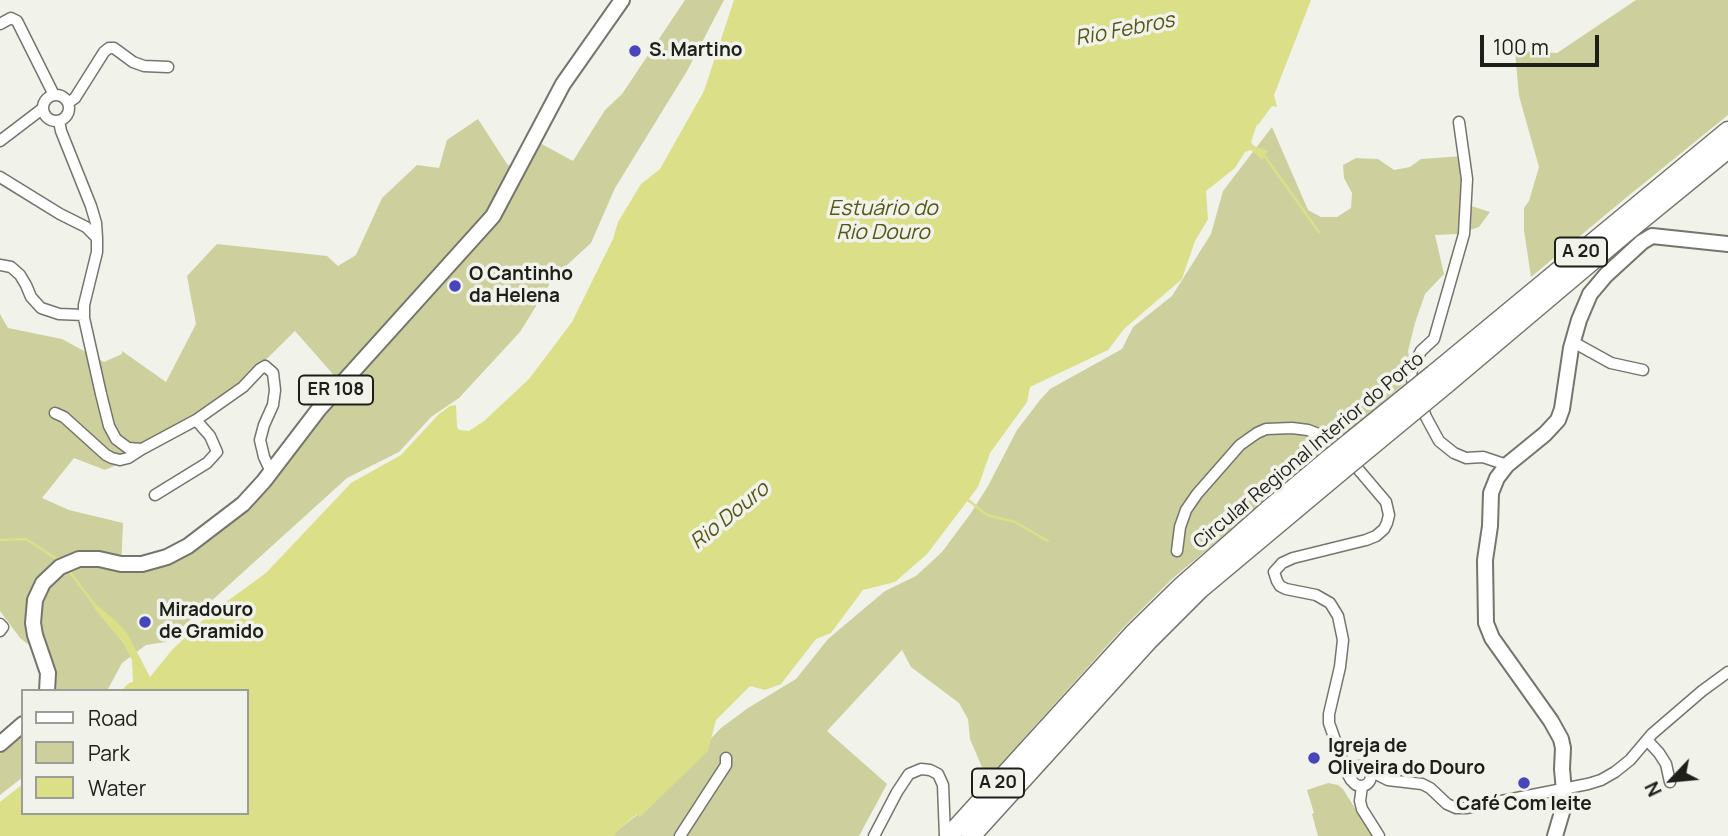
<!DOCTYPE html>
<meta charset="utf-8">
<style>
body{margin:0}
#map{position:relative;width:1728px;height:836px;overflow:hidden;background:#f1f2ea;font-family:Manrope,sans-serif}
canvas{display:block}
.legend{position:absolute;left:21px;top:689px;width:228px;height:126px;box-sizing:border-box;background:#f1f2ea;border:2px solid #9d9d97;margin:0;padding:9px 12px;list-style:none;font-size:21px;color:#1e1e1b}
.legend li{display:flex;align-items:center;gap:14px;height:35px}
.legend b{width:35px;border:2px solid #9d9d97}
.north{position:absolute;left:1637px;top:745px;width:70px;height:70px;-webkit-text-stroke:5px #f1f2ea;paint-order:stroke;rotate:244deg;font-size:19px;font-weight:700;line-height:28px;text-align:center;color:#1e1e1b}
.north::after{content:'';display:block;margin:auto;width:24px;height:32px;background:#1e1e1b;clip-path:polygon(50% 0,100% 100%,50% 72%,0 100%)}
.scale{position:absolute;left:1480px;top:35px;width:119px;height:32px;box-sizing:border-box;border:4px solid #1e1e1b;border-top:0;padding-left:9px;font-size:21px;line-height:24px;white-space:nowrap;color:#1e1e1b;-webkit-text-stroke:5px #f1f2ea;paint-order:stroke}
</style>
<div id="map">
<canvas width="1728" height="836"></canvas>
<ul class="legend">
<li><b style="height:9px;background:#fff"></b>Road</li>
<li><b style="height:19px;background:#cdd09d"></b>Park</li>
<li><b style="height:19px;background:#dadf88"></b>Water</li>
</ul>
<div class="north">N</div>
<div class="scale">100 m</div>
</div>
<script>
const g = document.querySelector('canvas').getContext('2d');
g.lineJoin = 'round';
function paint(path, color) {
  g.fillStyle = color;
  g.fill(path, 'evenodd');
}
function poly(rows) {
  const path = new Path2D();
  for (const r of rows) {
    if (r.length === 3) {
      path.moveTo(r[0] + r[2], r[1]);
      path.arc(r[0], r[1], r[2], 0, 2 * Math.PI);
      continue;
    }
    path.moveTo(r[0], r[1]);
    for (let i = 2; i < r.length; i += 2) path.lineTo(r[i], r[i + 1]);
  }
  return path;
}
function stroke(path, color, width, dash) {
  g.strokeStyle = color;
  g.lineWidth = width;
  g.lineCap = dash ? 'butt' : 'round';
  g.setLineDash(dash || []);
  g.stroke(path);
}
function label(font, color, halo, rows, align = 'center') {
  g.font = font + ' Manrope,sans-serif';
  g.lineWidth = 7;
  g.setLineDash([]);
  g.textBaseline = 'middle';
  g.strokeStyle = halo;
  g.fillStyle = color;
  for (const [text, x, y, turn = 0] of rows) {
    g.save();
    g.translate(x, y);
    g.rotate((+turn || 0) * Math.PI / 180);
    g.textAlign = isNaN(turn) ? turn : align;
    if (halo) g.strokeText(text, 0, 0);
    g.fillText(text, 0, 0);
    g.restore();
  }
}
const green = poly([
 [685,0,724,0,687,71,615,188,591,243,554,277,520,332,459,398,431,417,399,452,347,478,166,642,146,645,122,663,107,691,53,691,50,661,20,638,0,611,0,314,8,328,62,339,104,362,122,354,122,351,166,382,196,324,187,276,217,244,327,256,338,266,356,255,382,198,417,165,439,168,447,140,478,119,507,164,522,174,538,142,573,161,605,110,622,94],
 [295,331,339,381,249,501,137,569,121,569,123,523,69,510,42,498,74,458,105,470,162,445,218,407],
 [1636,0,1728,0,1728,115,1622,201,1531,277,1524,230,1524,208,1529,201,1539,167,1519,96,1515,51,1557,53],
 [1272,127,1308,210,1321,217,1337,217,1351,208,1352,193,1344,178,1343,165,1356,158,1378,159,1394,170,1410,167,1421,159,1464,156,1466,172,1461,194,1462,203,1490,212,1479,227,1458,234,1435,235,1444,274,1425,294,1415,323,1408,351,1412,377,1172,579,1122,629,987,779,970,739,968,719,959,703,911,667,902,650,827,731,887,784,859,836,610,836,637,815,721,728,748,708,796,679,828,639,885,591,916,576,942,552,971,513,988,486,1017,430,1040,400,1050,389,1122,349,1133,327,1172,296,1211,234,1223,191],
 [23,734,23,777,0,795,0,754],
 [1328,783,1338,785,1343,789,1372,836,1318,836,1312,814,1314,813,1307,790]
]);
const water = poly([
 [734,0,1311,0,1274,95,1277,107,1272,106,1258,125,1257,124,1251,142,1254,146,1268,151,1262,160,1251,150,1245,152,1235,168,1206,191,1208,219,1195,241,1182,279,1124,329,1108,350,1030,387,1027,402,990,453,978,487,927,554,895,582,863,590,831,633,816,639,781,684,765,690,750,686,716,720,708,751,640,817,637,814,620,828,614,836,0,836,0,802,23,784,23,813,247,813,247,691,121,691,129,683,133,682,132,660,123,643,95,609,92,601,116,621,127,633,150,677,172,650,207,616,266,573,351,483,401,455,439,414,450,406,456,405,457,427,459,430,469,431,484,421,529,379,572,322,613,239,618,222,641,184,660,169,704,91]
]);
const stream = poly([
 [1264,155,1319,232],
 [968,500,987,515,1015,522,1048,541],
 [0,540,26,539,60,561],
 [69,571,94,604]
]);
const street = poly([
 [0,24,11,18,17,21,54,95],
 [56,108,13],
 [68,103,75,98,104,52,109,48,114,48,133,62,144,66,168,67],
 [59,121,61,131,91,206,96,223,97,238],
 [1459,122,1467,179,1464,234,1434,339,1421,351,1412,369,1411,377,1426,417,1439,441,1454,453,1466,458,1483,457,1507,465],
 [0,141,42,109],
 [0,177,60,214,86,227,97,238,97,252,84,305,84,318,101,394,109,426,116,439,128,448,142,449,196,420,243,387,260,369,265,366,273,373,275,390,273,405,264,425,260,440,264,457,271,472],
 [0,265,11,267,20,275,26,285,31,297,41,308,59,314,84,315],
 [1573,342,1611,363,1643,370],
 [55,413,64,417,106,455,112,458,120,460,128,458,142,449],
 [155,495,207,463,217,452,210,436,196,420],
 [1177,551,1180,527,1186,510,1197,494,1240,445,1257,433,1266,429,1292,428,1308,430,1326,437,1335,444,1358,469,1386,502,1389,515,1387,523,1384,529,1376,536,1366,540,1293,558,1282,563,1274,572,1277,581,1280,586,1286,589,1316,595,1330,603,1338,616,1343,640,1340,667,1329,714,1329,723,1346,771,1351,780],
 [0,624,3,627,0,631],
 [1647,740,1659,753,1666,764,1670,782],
 [1361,776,10],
 [1368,770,1388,780,1422,784,1430,788,1447,804,1456,808,1466,808,1588,784,1601,780,1615,772,1630,760,1652,734,1702,691,1728,672],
 [1362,786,1360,801,1362,809,1379,836],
 [680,836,726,765,726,758],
 [874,836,897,792,909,774,921,769,930,770,938,774,943,785,945,836]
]);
const secondary = poly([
 [1555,836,1565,802,1562,769,1563,748,1561,739,1551,721,1492,638,1486,623,1485,560,1490,526,1491,493,1497,478,1507,465,1545,434,1558,420,1562,409,1571,348,1579,320,1590,294,1606,275,1642,242,1652,236,1728,244]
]);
const primary = poly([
 [47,691,48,673,35,635,33,623,35,600,43,583,60,567,79,559,99,559,121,564,142,564,167,557,188,546,243,504,264,481,319,409,493,216,563,84,622,0],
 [0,744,23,724]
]);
const highway = poly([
 [1434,374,1728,131],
 [1445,385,1625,233,1728,149],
 [949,836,1133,634,1182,586,1267,511,1329,459],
 [971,836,1148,641,1200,589,1341,471]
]);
const highwayBridge = poly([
 [1329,459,1434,374],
 [1341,471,1445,385]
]);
const markers = [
 [635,51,7,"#4844bb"],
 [455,286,7,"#4844bb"],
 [145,622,7,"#4844bb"],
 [1314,758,7,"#4844bb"],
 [1524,783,7,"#4844bb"]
];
const shields = [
 [1581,252,52],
 [336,390,74],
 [998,783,52]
];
const shieldNames = [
 ["A 20",1581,252],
 ["ER 108",336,390],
 ["A 20",998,783]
];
const poiNames = [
 ["S. Martino",649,51],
 ["O Cantinho",469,275],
 ["da Helena",469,297],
 ["Miradouro",159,611],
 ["de Gramido",159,633],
 ["Igreja de",1328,747],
 ["Oliveira do Douro",1328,769],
 ["Café Com leite",1524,805,"center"]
];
const streetNames = [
 ["Circular Regional Interior do Porto",1309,451,-40]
];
const waterNames = [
 ["Rio Febros",1125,30,-11],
 ["Estuário do",883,209],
 ["Rio Douro",883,233],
 ["Rio Douro",730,516,-39]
];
paint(green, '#cdd09d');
paint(water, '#dadf88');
stroke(stream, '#dadf88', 2.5);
stroke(street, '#75756e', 13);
stroke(secondary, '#75756e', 18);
stroke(primary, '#75756e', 18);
stroke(highway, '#75756e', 21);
stroke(street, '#fff', 10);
stroke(secondary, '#fff', 14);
stroke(primary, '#fff', 14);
stroke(highway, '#fff', 18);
stroke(highwayBridge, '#75756e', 21, []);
stroke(highwayBridge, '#fff', 18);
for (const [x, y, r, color] of markers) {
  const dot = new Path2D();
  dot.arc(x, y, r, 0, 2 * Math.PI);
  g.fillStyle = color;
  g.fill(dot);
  stroke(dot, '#f1f2ea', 2.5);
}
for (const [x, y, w] of shields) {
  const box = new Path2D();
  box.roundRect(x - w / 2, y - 14.5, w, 29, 5);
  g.fillStyle = '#f1f2ea';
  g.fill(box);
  stroke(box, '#1e1e1b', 2);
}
label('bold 18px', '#1e1e1b', null, shieldNames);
label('bold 19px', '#1e1e1b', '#f1f2ea', poiNames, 'left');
label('19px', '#1e1e1b', '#f1f2ea', streetNames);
label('italic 21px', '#555717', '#f1f2ea', waterNames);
</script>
